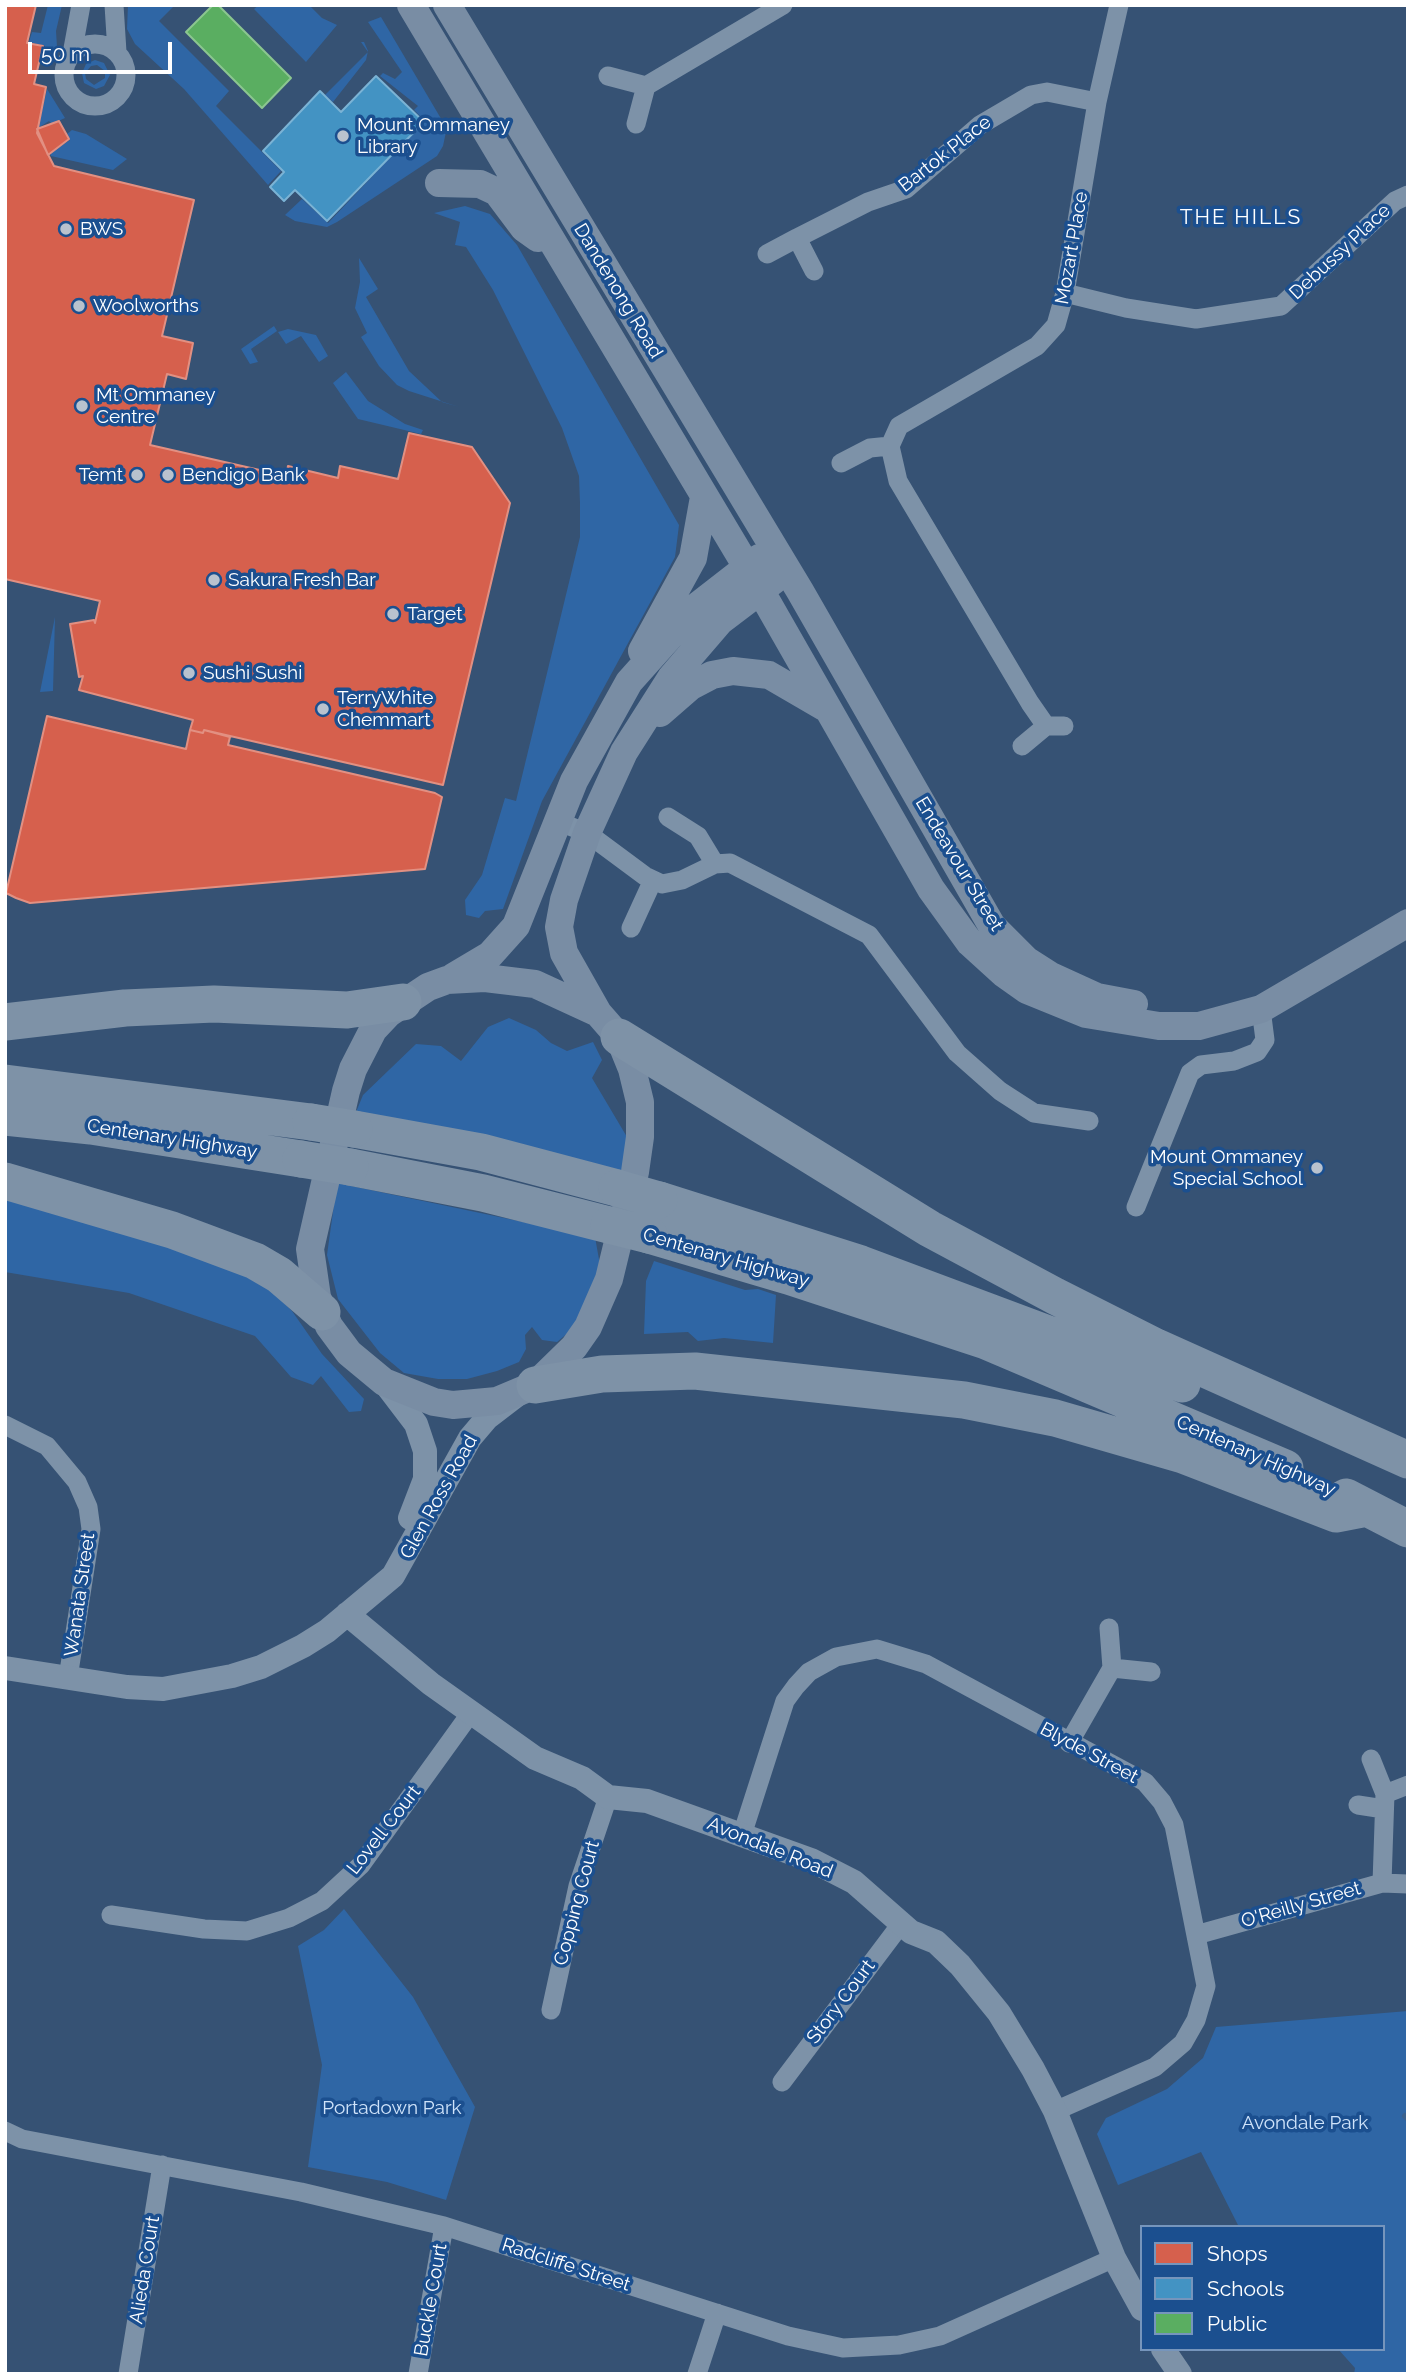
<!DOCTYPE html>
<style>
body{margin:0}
#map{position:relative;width:1413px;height:2379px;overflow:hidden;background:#365274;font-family:Raleway,sans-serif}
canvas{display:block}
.frame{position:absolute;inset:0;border:7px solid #fff;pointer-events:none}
.legend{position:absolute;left:1140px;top:2225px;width:245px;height:126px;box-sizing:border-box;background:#1b4f8f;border:2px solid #7695bc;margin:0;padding:9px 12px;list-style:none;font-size:21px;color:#fff}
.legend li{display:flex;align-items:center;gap:14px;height:35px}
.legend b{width:35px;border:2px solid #7695bc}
.scale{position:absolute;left:28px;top:42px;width:144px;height:32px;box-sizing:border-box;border:4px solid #fff;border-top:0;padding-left:9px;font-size:21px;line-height:24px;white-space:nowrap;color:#fff;-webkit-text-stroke:5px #1b4f8f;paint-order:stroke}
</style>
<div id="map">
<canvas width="1413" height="2379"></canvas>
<div class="frame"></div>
<ul class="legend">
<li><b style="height:19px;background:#d6604d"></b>Shops</li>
<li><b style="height:19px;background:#4393c3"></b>Schools</li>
<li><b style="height:19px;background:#5aae61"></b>Public</li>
</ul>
<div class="scale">50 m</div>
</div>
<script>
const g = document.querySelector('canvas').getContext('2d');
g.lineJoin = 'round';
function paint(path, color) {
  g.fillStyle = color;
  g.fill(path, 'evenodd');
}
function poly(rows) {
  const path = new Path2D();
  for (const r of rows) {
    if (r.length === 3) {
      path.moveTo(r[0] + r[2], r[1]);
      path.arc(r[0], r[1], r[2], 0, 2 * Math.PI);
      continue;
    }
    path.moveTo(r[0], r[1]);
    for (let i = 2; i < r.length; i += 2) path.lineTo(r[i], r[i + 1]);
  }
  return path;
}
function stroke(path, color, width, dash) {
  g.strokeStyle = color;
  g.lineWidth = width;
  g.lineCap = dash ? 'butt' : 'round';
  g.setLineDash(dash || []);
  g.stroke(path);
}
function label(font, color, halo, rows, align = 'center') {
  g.font = font + ' Raleway,sans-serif';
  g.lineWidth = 7;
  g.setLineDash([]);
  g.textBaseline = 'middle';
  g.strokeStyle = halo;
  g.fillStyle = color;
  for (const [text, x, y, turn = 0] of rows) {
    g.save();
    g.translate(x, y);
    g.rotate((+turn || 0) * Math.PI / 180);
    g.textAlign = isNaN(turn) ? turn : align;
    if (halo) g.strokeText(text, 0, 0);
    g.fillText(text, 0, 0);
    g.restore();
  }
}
const green = poly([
 [48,5,62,5,56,31,57,47,48,54,44,53,45,46,29,42,32,32,41,33],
 [128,5,175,5,159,21,229,91,216,106,281,171,268,185,184,89,135,44,127,29],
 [259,5,309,5,322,18,337,25,306,62,254,9],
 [381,17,443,122,446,132,443,146,437,156,337,222,327,227,295,221,285,215,302,199,328,223,425,121,414,110,418,106,380,76,383,73,395,79,402,72,368,22],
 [361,42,364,42,368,51,366,60,333,102,325,95,368,52],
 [95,60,104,63,110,75,104,86,96,89,84,83,82,73,86,64],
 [97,65,105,71,105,78,94,85,86,79,85,73,91,66],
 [47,89,65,118,52,124,49,121,38,128],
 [72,130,86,134,127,159,113,170,51,156,50,153,70,140,67,134],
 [465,206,490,214,517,245,679,525,675,557,542,801,503,909,485,911,479,918,466,915,465,900,482,875,505,798,516,801,580,537,580,503,579,476,562,428,493,290,466,247,455,245,460,222,434,213],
 [359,258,378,289,366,297,409,371,442,402,459,407,409,391,397,385,379,366,361,337,367,333,355,308,360,282],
 [274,326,277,331,251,349,258,362,250,364,241,349],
 [288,329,316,335,328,356,319,362,301,336,286,344,278,332],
 [346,372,368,401,405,424,423,430,421,434,358,419,333,383],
 [55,617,53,691,40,692],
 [509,1018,536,1030,551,1043,567,1051,593,1042,602,1060,592,1078,627,1137,626,1176,354,1117,363,1095,416,1044,441,1046,461,1061,488,1027],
 [337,1183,595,1237,600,1265,581,1313,569,1332,557,1342,542,1340,532,1327,525,1335,526,1349,519,1362,497,1371,467,1379,438,1379,404,1373,380,1353,338,1299,327,1255],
 [5,1195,255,1274,292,1311,322,1354,364,1399,361,1411,349,1412,321,1376,313,1385,291,1377,255,1336,129,1293,5,1272],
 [654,1261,745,1290,758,1289,776,1295,773,1343,724,1338,698,1341,688,1332,644,1334,646,1281],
 [344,1909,413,1997,475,2107,446,2200,387,2182,308,2167,322,2065,298,1946,324,1930],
 [1408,2011,1408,2374,1354,2374,1355,2368,1338,2349,1383,2349,1383,2227,1239,2227,1201,2152,1118,2185,1097,2134,1106,2118,1167,2089,1203,2058,1216,2027]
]);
const shops = poly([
 [5,5,36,5,27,43,43,46,34,84,46,87,37,133,54,166,194,200,162,336,193,343,186,379,167,374,150,445,286,476,288,466,338,478,340,466,398,479,409,433,472,447,510,503,443,785,204,730,203,733,190,730,193,720,79,690,83,676,79,677,70,624,94,620,95,623,100,601,5,579,5,5],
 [59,121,69,139,48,155,37,129,59,121],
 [47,716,186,749,190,730,203,733,204,730,230,737,228,745,435,793,442,797,425,869,30,903,16,898,6,893,47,716]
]);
const schools = poly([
 [376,76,424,122,327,221,295,190,284,201,270,187,284,172,263,151,320,91,341,112,376,76]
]);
const public = poly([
 [213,5,218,5,291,78,262,108,186,32,213,5]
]);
const stream = poly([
 [1405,2116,1408,2119]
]);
const minor = poly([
 [114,5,117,52],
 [95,75,31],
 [72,54,81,5],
 [608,76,646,86,636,124],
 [646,86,783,5],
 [797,238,868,202,906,189,980,125,1031,95,1047,92,1097,102],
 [767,254,797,238,814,271],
 [1065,293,1126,308,1196,319,1281,306,1395,201,1408,195],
 [841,463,870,448,890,446],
 [1046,726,1030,703,898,481,890,446,899,426,1037,346,1056,325,1065,293,1097,102,1119,5],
 [1022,746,1046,726,1064,726],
 [668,817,698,836,715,864],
 [557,821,587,833,645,876,662,884,682,880,715,864,730,863,869,935,957,1053,1000,1091,1034,1113,1089,1121],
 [631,928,653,880],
 [1136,1207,1190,1073,1201,1065,1234,1061,1257,1052,1265,1040,1261,1009],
 [5,1425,47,1446,77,1482,88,1507,91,1529,68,1678],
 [1109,1628,1112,1668,1151,1672],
 [1069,1743,1112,1668],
 [1371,1759,1385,1794,1408,1785],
 [1358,1805,1384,1809],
 [742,1835,785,1701,796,1686,809,1672,836,1657,877,1649,926,1664,1145,1782,1162,1802,1174,1825,1206,1986,1196,2020,1183,2043,1155,2067,1055,2111],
 [1382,1883,1385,1794],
 [111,1915,204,1929,247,1931,289,1918,322,1901,361,1865,470,1714],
 [1196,1935,1382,1883,1408,1884],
 [551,2010,578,1886,608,1797],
 [782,2082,901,1924],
 [5,2131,22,2139,301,2192,444,2226,788,2336,843,2348,899,2345,940,2336,1114,2258],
 [128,2374,162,2165],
 [418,2374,444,2226],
 [697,2374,717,2313]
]);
const tertiary = poly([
 [384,1382,416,1424,425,1451,425,1479,410,1518],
 [347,1614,431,1684,535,1758,582,1778,608,1797,647,1801,811,1860,854,1882,911,1932,936,1942,960,1965,999,2013,1033,2069,1055,2111,1114,2258,1142,2309],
 [5,1668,127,1687,163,1689,232,1676,261,1667,303,1646,327,1631,393,1576,470,1438,487,1418,517,1395],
 [1163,2349,1180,2374]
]);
const secondary = poly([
 [411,5,747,567,931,889,970,943,1003,973,1027,990,1086,1014,1159,1026,1199,1026,1261,1009,1408,923],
 [447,5,800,591,992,926,1026,960,1051,976,1097,997,1134,1004],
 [439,183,480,184,497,192,524,228,538,238],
 [642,651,693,558,704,497],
 [660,713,691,686,712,675,733,671,769,675,824,707],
 [453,977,490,955,516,926,574,781,629,682,696,607,759,558],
 [485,978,535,984,598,1013,619,1037,632,1069,640,1102,640,1137,635,1172,609,1279,588,1327,574,1347,535,1385,497,1401,453,1405,434,1402,384,1382,349,1353,329,1326,317,1297,310,1249,346,1091,353,1069,373,1030,389,1013,428,987,447,980,485,978],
 [598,1013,564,953,559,927,564,900,587,833,624,752,671,678,720,621,774,580]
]);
const motorway = poly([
 [5,1022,125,1008,214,1004,347,1010,403,1002],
 [619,1037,930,1229,1055,1296,1156,1347,1408,1460],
 [5,1083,311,1122],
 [5,1117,91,1126,301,1159],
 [354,1129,481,1152,617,1188],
 [350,1167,483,1193,609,1225],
 [5,1181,172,1230,255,1261,279,1275,322,1312],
 [659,1200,861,1264,1182,1384],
 [649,1235,788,1276,986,1341,1285,1468],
 [535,1385,602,1374,695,1371,964,1400,1055,1418,1183,1455,1336,1514,1367,1508],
 [1346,1497,1408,1529]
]);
const motorwayBridge = poly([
 [311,1122,354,1129],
 [301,1159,350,1167],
 [617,1188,659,1200],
 [609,1225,649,1235]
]);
const markers = [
 [343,136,7,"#b9c2ce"],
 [66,229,7,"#b9c2ce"],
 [79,306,7,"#b9c2ce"],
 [82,406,7,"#b9c2ce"],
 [137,475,7,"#b9c2ce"],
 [168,475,7,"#b9c2ce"],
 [214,580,7,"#b9c2ce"],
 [393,614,7,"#b9c2ce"],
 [189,673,7,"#b9c2ce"],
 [323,709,7,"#b9c2ce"],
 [1317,1168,7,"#b9c2ce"]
];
const poiNames = [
 ["Mount Ommaney",357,125],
 ["Library",357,147],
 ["BWS",80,229],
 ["Woolworths",93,306],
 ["Mt Ommaney",96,395],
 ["Centre",96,417],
 ["Temt",123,475,"right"],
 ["Bendigo Bank",182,475],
 ["Sakura Fresh Bar",228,580],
 ["Target",407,614],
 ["Sushi Sushi",203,673],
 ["TerryWhite",337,698],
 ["Chemmart",337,720],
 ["Mount Ommaney",1303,1157,"right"],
 ["Special School",1303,1179,"right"]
];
const streetNames = [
 ["Bartok Place",945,154,-38],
 ["Mozart Place",1072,248,-80],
 ["Debussy Place",1340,252,-43],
 ["Dandenong Road",618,291,59],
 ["Endeavour Street",959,864,59],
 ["Centenary Highway",172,1139,9],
 ["Centenary Highway",726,1258,16],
 ["Centenary Highway",1256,1456,24],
 ["Glen Ross Road",439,1497,-61],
 ["Wanata Street",80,1595,-82],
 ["Blyde Street",1089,1753,28],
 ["Lovell Court",384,1830,-52],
 ["Avondale Road",770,1848,22],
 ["Copping Court",577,1903,-75],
 ["O'Reilly Street",1301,1905,-16],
 ["Story Court",841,2002,-53],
 ["Radcliffe Street",566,2265,18],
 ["Alieda Court",145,2270,-81],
 ["Buckle Court",431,2300,-80]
];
const parkNames = [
 ["Portadown Park",392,2108],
 ["Avondale Park",1305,2123]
];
const neighbourhoodNames = [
 ["THE HILLS",1241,218]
];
paint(green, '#2f66a5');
paint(shops, '#d6604d');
stroke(shops, '#e29082', 2);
paint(schools, '#4393c3');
stroke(schools, '#7bb3d5', 2);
paint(public, '#5aae61');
stroke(public, '#8cc690', 2);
stroke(stream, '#3b618d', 6);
stroke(minor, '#7d92a8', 19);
stroke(tertiary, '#7d92a8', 24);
stroke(secondary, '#798da4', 28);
stroke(motorway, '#7e92a7', 37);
stroke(motorwayBridge, '#7e92a7', 37);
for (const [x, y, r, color] of markers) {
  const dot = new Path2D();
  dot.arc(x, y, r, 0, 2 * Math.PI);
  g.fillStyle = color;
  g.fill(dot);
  stroke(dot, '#1b4f8f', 2.5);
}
label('19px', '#fff', '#1b4f8f', poiNames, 'left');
label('19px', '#fff', '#1b4f8f', streetNames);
label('19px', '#cfe3fa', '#1b4f8f', parkNames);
g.letterSpacing = '2px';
label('21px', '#fff', '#1b4f8f', neighbourhoodNames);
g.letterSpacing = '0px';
</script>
